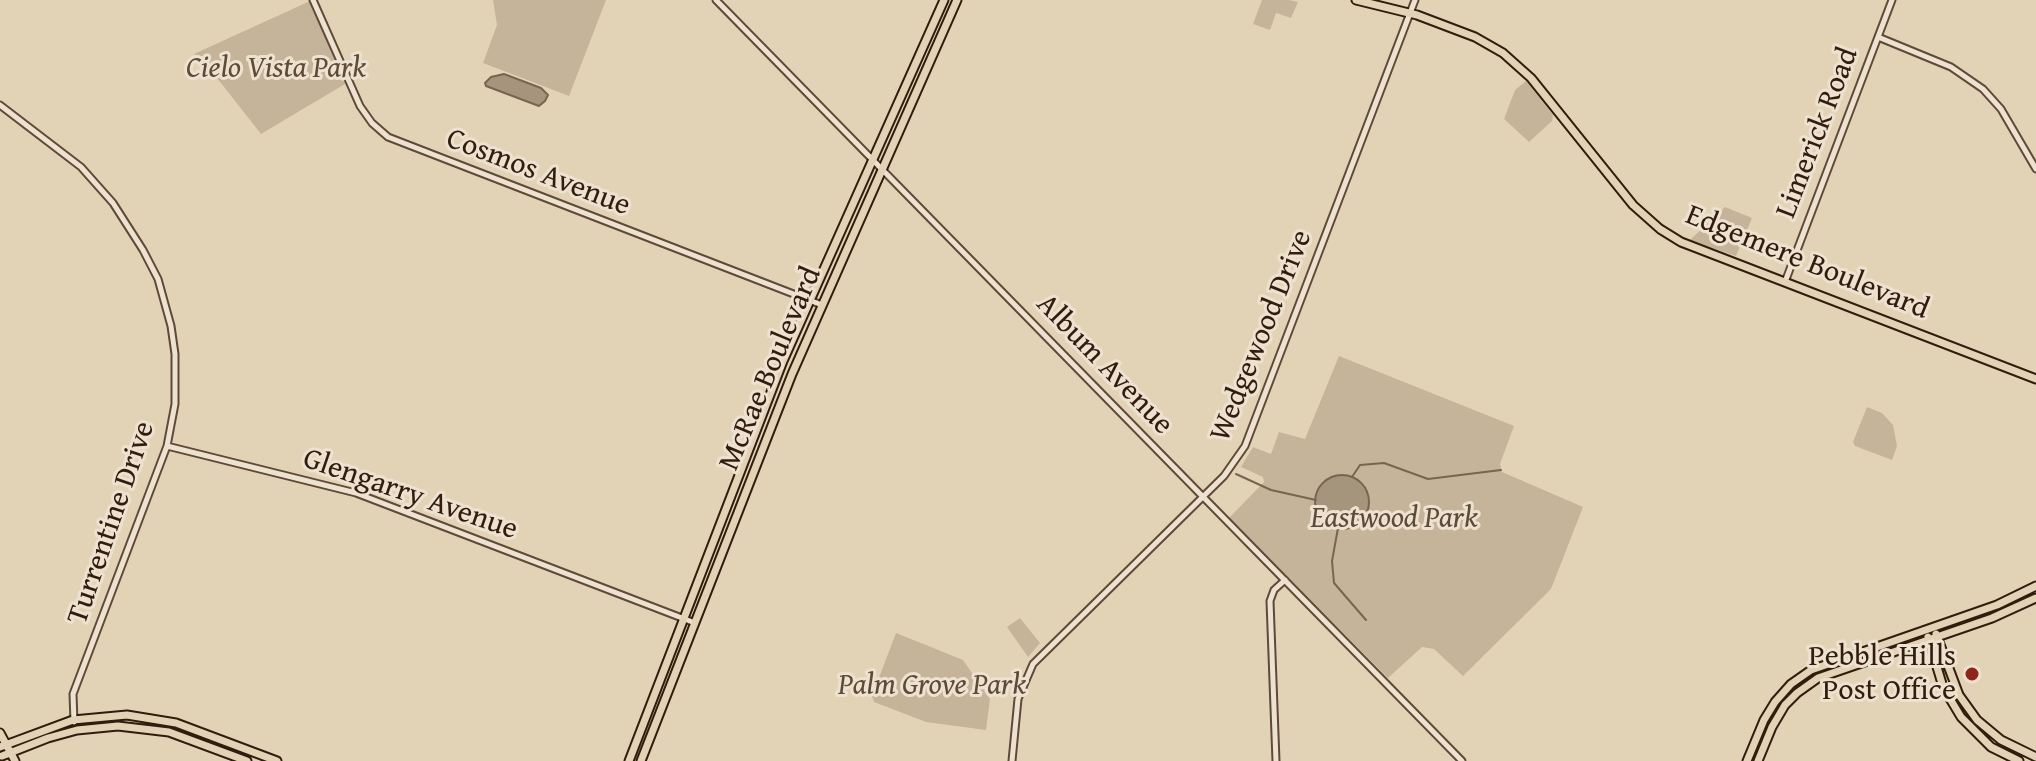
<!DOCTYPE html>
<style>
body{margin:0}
canvas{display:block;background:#e3d3b6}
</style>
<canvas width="2036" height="761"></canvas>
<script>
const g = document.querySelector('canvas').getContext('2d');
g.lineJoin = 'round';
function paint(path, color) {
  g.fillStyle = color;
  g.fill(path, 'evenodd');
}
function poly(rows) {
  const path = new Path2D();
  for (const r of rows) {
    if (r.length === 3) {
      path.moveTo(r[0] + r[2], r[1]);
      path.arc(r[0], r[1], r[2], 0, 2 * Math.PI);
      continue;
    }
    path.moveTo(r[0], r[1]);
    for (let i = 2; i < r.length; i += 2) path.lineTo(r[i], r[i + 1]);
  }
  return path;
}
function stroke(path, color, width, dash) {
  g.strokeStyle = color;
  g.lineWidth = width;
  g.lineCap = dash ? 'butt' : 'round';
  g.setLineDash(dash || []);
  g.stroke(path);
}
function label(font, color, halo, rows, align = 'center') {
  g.font = font + ' "Gentium Book Plus",serif';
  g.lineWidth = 6;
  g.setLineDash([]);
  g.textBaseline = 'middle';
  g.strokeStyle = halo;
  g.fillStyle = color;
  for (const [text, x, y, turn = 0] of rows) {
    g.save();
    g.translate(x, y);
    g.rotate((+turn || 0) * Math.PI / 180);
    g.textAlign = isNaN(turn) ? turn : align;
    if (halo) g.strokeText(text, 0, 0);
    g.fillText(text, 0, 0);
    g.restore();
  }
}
const green = poly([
 [493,0,606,0,569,96,483,63,497,25],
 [1262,0,1289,0,1298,2,1291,18,1276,13,1270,30,1253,24],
 [310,1,345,84,261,134,221,83,194,54],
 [1526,81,1553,115,1552,121,1529,142,1504,119,1515,90],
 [1725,207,1752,218,1736,256,1690,240],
 [1339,356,1514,426,1500,464,1502,472,1583,507,1551,589,1463,676,1434,649,1422,647,1388,678,1229,518,1264,482,1263,477,1241,467,1253,447,1271,454,1279,432,1305,439],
 [1867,407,1882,413,1893,425,1897,446,1892,460,1855,446,1853,442],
 [1020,618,1040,643,1028,657,1007,627],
 [896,633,963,660,990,699,986,730,926,722,874,702,872,696]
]);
const water = poly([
 [504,74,541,88,548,95,545,101,539,106,486,86,485,83,491,77,504,74],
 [1342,502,27]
]);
const stream = poly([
 [1236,474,1271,490,1316,500],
 [1352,477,1360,465,1384,463,1428,479,1501,470],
 [1338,528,1332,561,1334,583,1366,620]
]);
const minor = poly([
 [313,0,360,106,372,123,388,137,822,305],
 [716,0,1462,761],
 [1878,37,1951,67,1983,89,2001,109,2036,169],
 [0,105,81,167,113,203,143,250,158,279,171,326,175,354,175,404,167,446,73,694,74,722],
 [1785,282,1892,0],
 [167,446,356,493,695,623],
 [1012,761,1018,699,1033,664,1224,476,1245,446,1415,0],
 [1276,761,1270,601,1274,590,1285,580]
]);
const major = poly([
 [1356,0,1417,15,1475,37,1503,53,1531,78,1633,205,1660,229,1681,242,2036,379],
 [1936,634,1959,695,1977,720,2001,740,2036,757],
 [1928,637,1943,687,1961,717,1991,747,2019,761],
 [0,733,15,761],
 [0,747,73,720,127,715,176,723,277,761],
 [2,756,48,738,77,730,118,726,169,732,247,761],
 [629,761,783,361,944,0],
 [641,761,792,374,957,0],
 [1747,761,1764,720,1775,702,1791,684,1811,670,1997,605,2036,586],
 [1758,761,1772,727,1785,705,1797,693,1818,678,1992,618,2036,598]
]);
const markers = [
 [1972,674,8,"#8f2418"]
];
const parkNames = [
 ["Cielo Vista Park",276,69],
 ["Eastwood Park",1394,519],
 ["Palm Grove Park",932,686]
];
const streetNames = [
 ["Limerick Road",1818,133,-69],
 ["Cosmos Avenue",538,173,21],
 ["Edgemere Boulevard",1807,263,22],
 ["Wedgewood Drive",1262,336,-68],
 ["Album Avenue",1104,365,46],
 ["McRae Boulevard",771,369,-67],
 ["Glengarry Avenue",410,495,19],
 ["Turrentine Drive",112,523,-71]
];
const poiNames = [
 ["Pebble Hills",1956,657],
 ["Post Office",1956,691]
];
paint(green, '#c5b499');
paint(water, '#a6957d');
stroke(water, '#776550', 2);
stroke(stream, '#776550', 2);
stroke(minor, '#5e4a37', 9);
stroke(major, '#311c0d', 11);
stroke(minor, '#ede2d0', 5);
stroke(major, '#e3d3b6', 7);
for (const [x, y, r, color] of markers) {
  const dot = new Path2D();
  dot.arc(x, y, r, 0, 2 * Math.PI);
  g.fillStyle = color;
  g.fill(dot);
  stroke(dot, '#ede2d0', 3);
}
label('italic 30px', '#5d4a37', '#ede2d0', parkNames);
label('30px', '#311c0d', '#ede2d0', streetNames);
label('30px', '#311c0d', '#ede2d0', poiNames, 'right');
</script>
